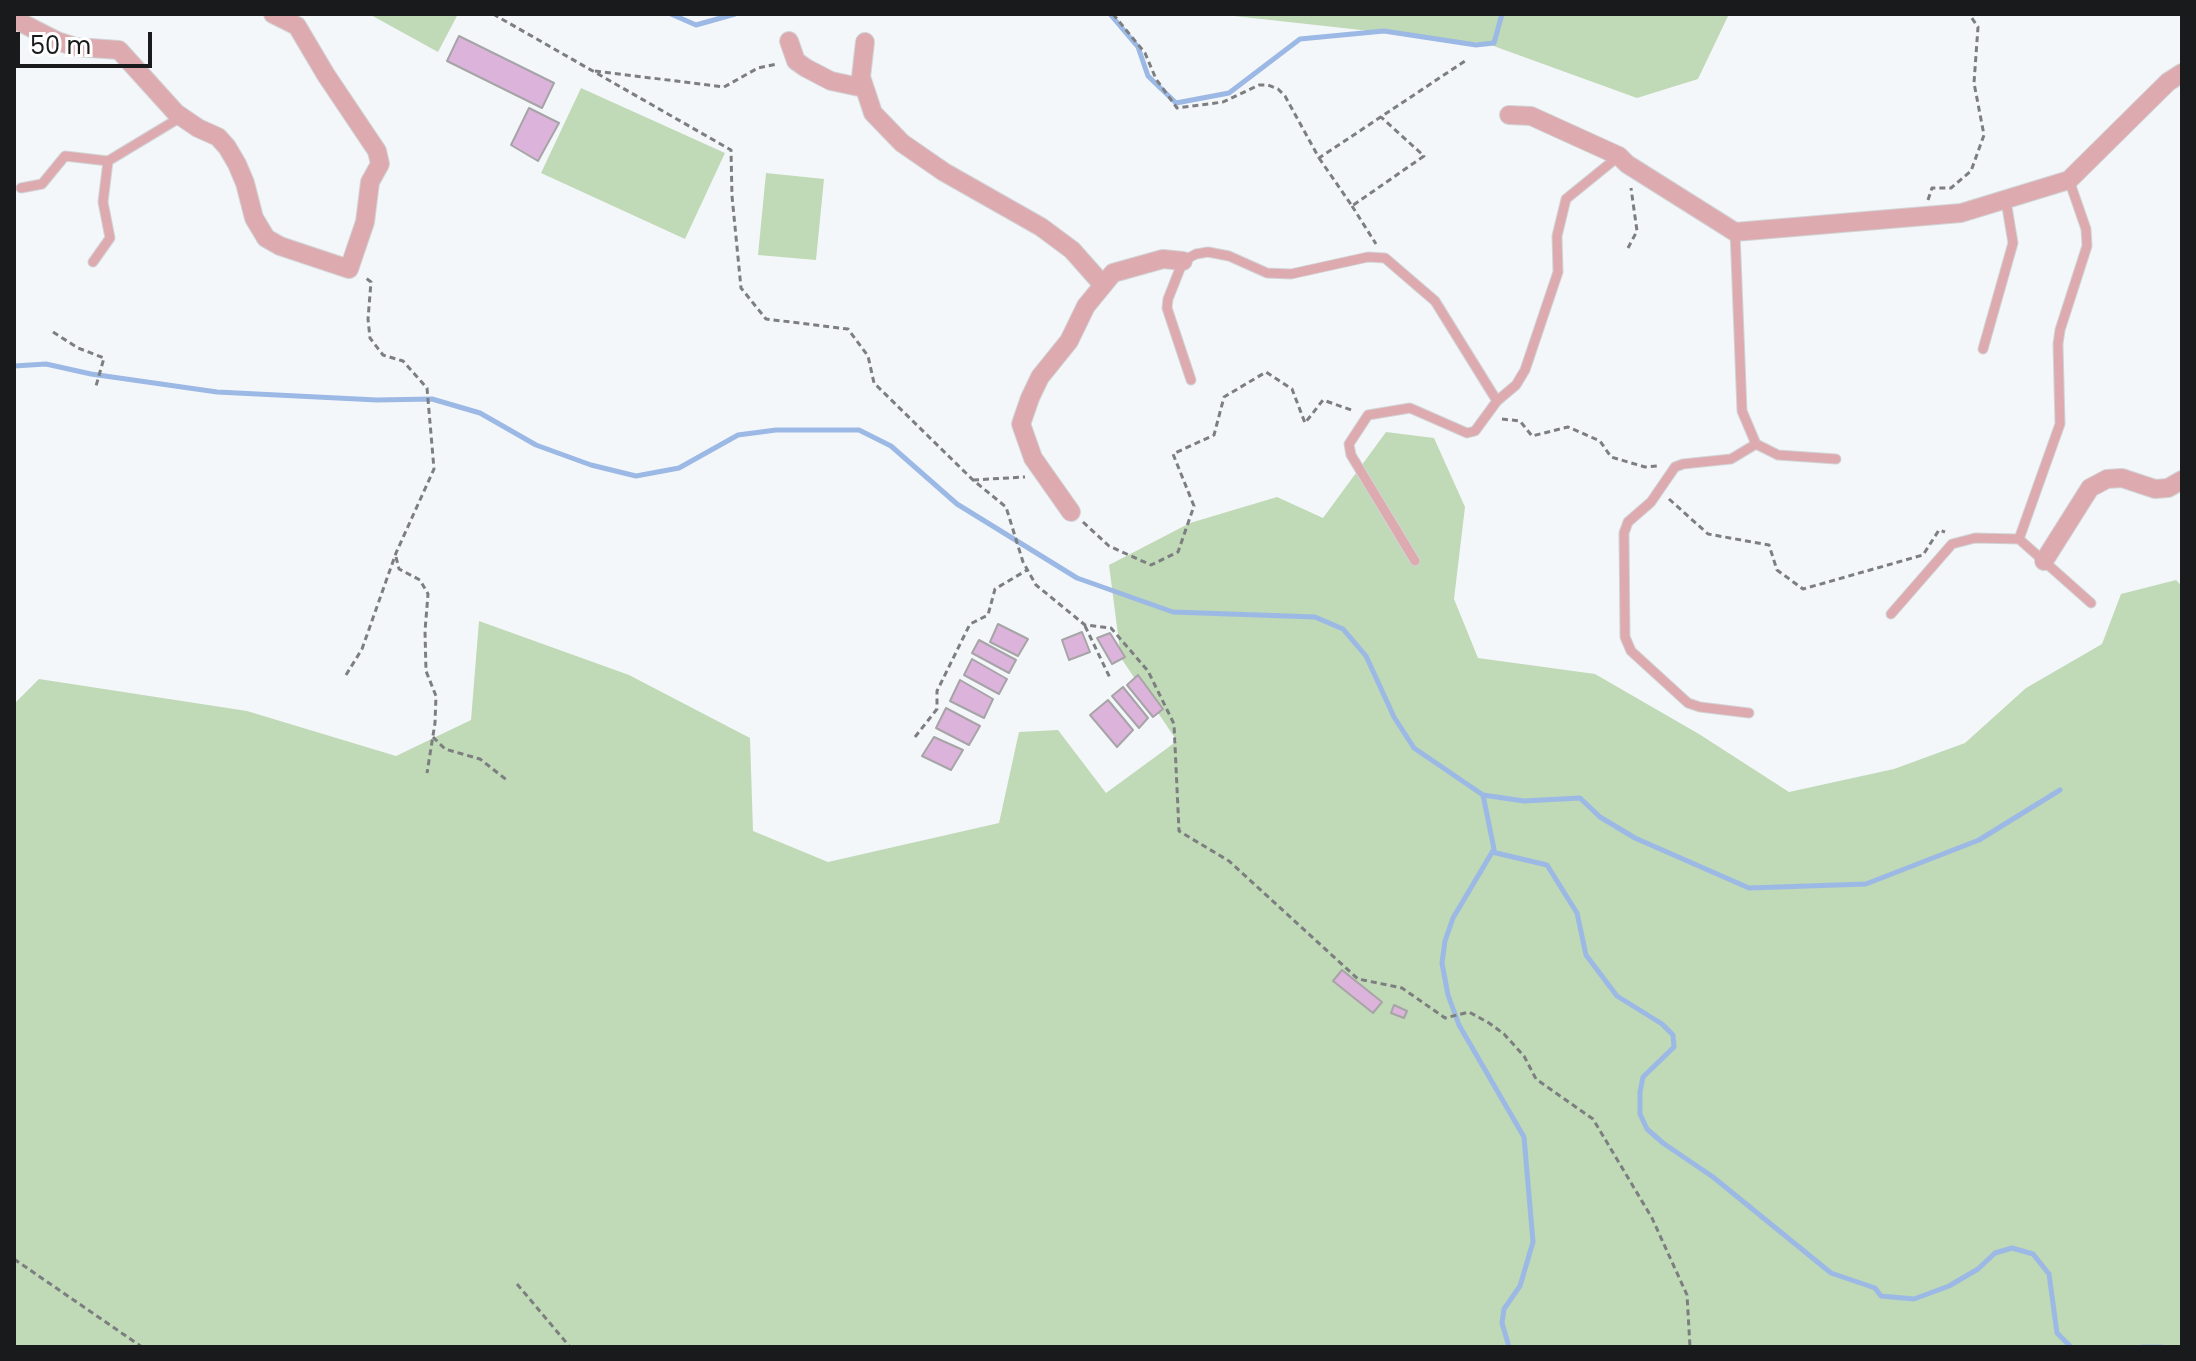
<!DOCTYPE html>
<style>
body{margin:0}
#map{position:relative;width:2196px;height:1361px;overflow:hidden;background:#f4f7fa;font-family:Poppins,sans-serif}
canvas{display:block}
.frame{position:absolute;inset:0;border:16px solid #191a1b;pointer-events:none}
.scale{position:absolute;left:16px;top:32px;width:136px;height:36px;box-sizing:border-box;border:4px solid #191a1b;border-top:0;padding-left:10px;font-size:24px;line-height:28px;white-space:nowrap;color:#191a1b;-webkit-text-stroke:6px #fff;paint-order:stroke}
</style>
<div id="map">
<canvas width="2196" height="1361"></canvas>
<div class="frame"></div>
<div class="scale">50 m</div>
</div>
<script>
const g = document.querySelector('canvas').getContext('2d');
g.lineJoin = 'round';
function paint(path, color) {
  g.fillStyle = color;
  g.fill(path, 'evenodd');
}
function poly(rows) {
  const path = new Path2D();
  for (const r of rows) {
    path.moveTo(r[0], r[1]);
    for (let i = 2; i < r.length; i += 2) path.lineTo(r[i], r[i + 1]);
  }
  return path;
}
function stroke(path, color, width, dash) {
  g.strokeStyle = color;
  g.lineWidth = width;
  g.lineCap = dash ? 'butt' : 'round';
  g.setLineDash(dash || []);
  g.stroke(path);
}
const green = poly([
 [369,14,458,14,438,52],
 [1216,14,1729,14,1698,79,1637,98,1488,44],
 [581,88,725,153,685,239,541,173],
 [766,173,824,179,816,260,758,255],
 [1386,432,1434,438,1465,507,1454,599,1478,658,1595,674,1699,734,1789,792,1894,769,1965,743,2026,688,2102,644,2121,594,2176,580,2182,586,2182,1347,14,1347,14,704,39,679,247,711,396,756,471,720,479,621,629,675,750,738,753,831,828,862,999,823,1019,732,1058,730,1106,793,1177,741,1121,658,1109,565,1190,523,1277,497,1323,518]
]);
const stream = poly([
 [671,14,696,25,735,14],
 [1110,14,1138,47,1148,76,1176,103,1229,93,1300,39,1384,31,1476,45,1494,43,1502,14],
 [14,366,46,364,91,374,217,392,377,400,432,399,480,413,536,445,591,465,636,476,679,468,738,435,776,430,859,430,891,446,957,504,1077,578,1173,612,1315,617,1343,629,1366,656,1394,717,1414,748,1483,795,1524,801,1580,798,1600,817,1635,838,1749,888,1866,884,1979,840,2060,790],
 [1483,795,1494,849,1453,918,1445,941,1442,963,1448,995,1459,1025,1524,1137,1533,1242,1520,1286,1504,1309,1502,1323,1509,1347],
 [1492,852,1547,865,1577,913,1586,955,1617,996,1662,1024,1673,1035,1674,1047,1643,1077,1640,1092,1640,1114,1647,1129,1663,1143,1713,1177,1831,1273,1875,1288,1881,1296,1914,1299,1949,1286,1978,1269,1995,1253,2012,1248,2033,1254,2049,1274,2057,1333,2071,1347],
 [2142,1347,2162,1347]
]);
const building = poly([
 [459,36,554,83,542,108,447,61,459,36],
 [529,108,559,123,538,161,511,145,529,108],
 [998,624,1028,639,1018,656,990,642,998,624],
 [1082,632,1090,652,1069,660,1062,640,1082,632],
 [1110,633,1125,657,1112,664,1097,638,1110,633],
 [979,640,1016,660,1009,673,972,653,979,640],
 [972,659,1007,679,999,694,964,675,972,659],
 [1138,675,1163,709,1153,717,1127,685,1138,675],
 [960,680,993,699,984,718,950,701,960,680],
 [1123,687,1148,718,1139,728,1112,696,1123,687],
 [1108,700,1133,730,1117,747,1090,715,1108,700],
 [946,708,980,726,969,745,936,728,946,708],
 [934,737,963,750,951,770,922,756,934,737],
 [1342,970,1382,1002,1373,1013,1333,981,1342,970],
 [1394,1005,1407,1011,1404,1018,1391,1013,1394,1005]
]);
const path = poly([
 [493,14,731,150,732,196,741,288,766,319,848,329,868,356,874,383,973,480,1006,507,1023,562,1036,585,1085,625,1111,628,1148,671,1174,724,1179,831,1229,861,1358,979,1402,988,1445,1018,1469,1012,1489,1023,1504,1034,1524,1056,1536,1079,1593,1119,1652,1218,1687,1295,1690,1347],
 [1113,14,1145,53,1156,79,1177,108,1223,102,1259,85,1268,85,1278,89,1285,96,1319,158,1465,61],
 [595,71,724,87,758,68,777,64],
 [1319,158,1352,206,1424,156,1381,117],
 [1928,200,1932,188,1951,188,1971,171,1984,135,1974,83,1978,27,1969,14],
 [1352,206,1376,244],
 [1628,248,1637,231,1631,188],
 [53,332,78,348,104,358,96,386],
 [1502,419,1520,421,1532,436,1568,427,1600,441,1611,457,1645,467,1657,466],
 [973,480,1025,477],
 [1669,499,1708,534,1769,545,1777,570,1803,589,1923,555,1939,530,1945,532],
 [1083,522,1109,546,1151,565,1178,552,1194,506,1173,454,1214,435,1224,397,1266,372,1292,389,1305,423,1323,400,1354,411],
 [396,557,399,569,420,580,428,594,425,631,426,671,436,696,435,723,427,773],
 [1085,626,1111,680],
 [346,675,362,649,396,553,434,469,427,388,403,361,383,355,370,338,368,319,371,282,366,278],
 [433,737,445,749,480,759,508,781],
 [915,737,937,709,937,691,970,624,988,615,995,589,1027,570],
 [14,1259,142,1347],
 [517,1284,570,1347]
]);
const service = poly([
 [2069,180,2086,229,2087,246,2060,330,2058,344,2060,424,2019,539,2091,603],
 [21,188,42,184,65,156,108,161,181,117],
 [1735,232,1742,411,1756,444,1778,455,1836,459],
 [93,262,110,238,103,202,108,161],
 [1983,349,2013,243,2006,201],
 [1191,380,1167,308,1168,299,1183,261,1196,254,1208,252,1229,256,1267,273,1291,274,1368,257,1385,258,1435,301,1497,401,1516,385,1525,370,1558,272,1557,236,1566,199,1619,156],
 [1415,561,1351,455,1349,444,1368,415,1410,408,1467,433,1475,431,1497,401],
 [1891,614,1952,544,1975,538,2019,539],
 [1749,713,1700,707,1688,703,1631,651,1625,637,1624,533,1628,522,1651,502,1675,467,1683,464,1731,459,1756,444]
]);
const minor = poly([
 [14,19,57,41,76,47,119,50,176,113,198,128,218,137,227,147,237,164,245,183,254,218,266,238,280,246,349,269,365,222,370,182,380,164,377,151,326,75,297,26,273,14],
 [789,41,796,61,806,68,831,81,864,88],
 [865,42,861,77,873,113,902,143,944,172,1041,227,1072,250,1103,285],
 [1509,115,1531,116,1619,156,1627,164,1735,232,1961,213,2069,180,2168,82,2182,73],
 [1071,512,1033,458,1021,424,1030,398,1040,377,1069,341,1086,306,1113,273,1163,259,1183,261],
 [2044,561,2090,488,2107,479,2122,478,2155,489,2168,488,2182,480]
]);
paint(green, '#c0d9b7');
stroke(stream, '#9cb9e5', 5);
paint(building, '#dcb4db');
stroke(building, '#a7a4a7', 2);
stroke(service, '#d1d4d6', 11);
stroke(minor, '#d1d4d6', 20);
stroke(path, '#7c7e7f', 3, [6, 4]);
stroke(service, '#ddabaf', 9);
stroke(minor, '#ddabaf', 18);
</script>
